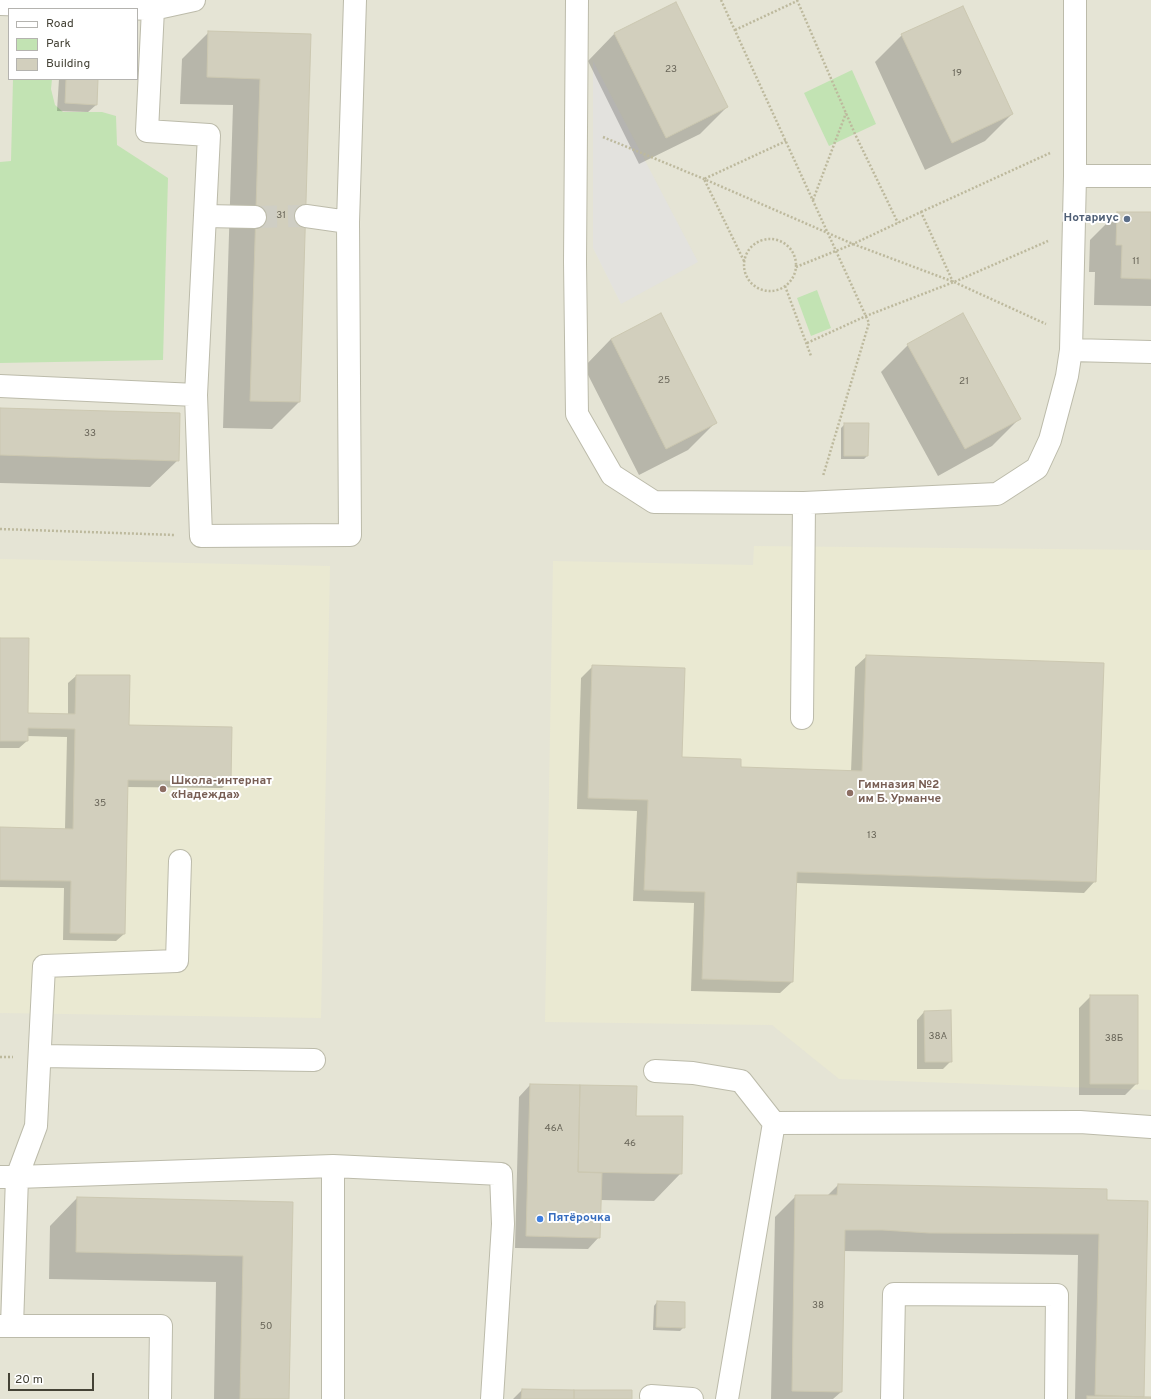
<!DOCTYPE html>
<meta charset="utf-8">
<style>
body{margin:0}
#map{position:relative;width:1151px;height:1399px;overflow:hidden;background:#f2f1e7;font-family:Overpass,sans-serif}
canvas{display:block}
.legend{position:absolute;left:8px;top:8px;width:130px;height:72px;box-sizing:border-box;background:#fff;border:1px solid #b4b3af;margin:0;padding:5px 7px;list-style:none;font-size:12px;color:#444236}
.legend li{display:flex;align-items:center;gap:8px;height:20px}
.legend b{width:20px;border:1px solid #b4b3af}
.scale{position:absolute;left:8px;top:1373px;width:86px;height:18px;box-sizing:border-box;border:2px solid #444236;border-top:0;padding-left:5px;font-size:12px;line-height:14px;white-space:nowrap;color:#444236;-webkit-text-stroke:3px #fff;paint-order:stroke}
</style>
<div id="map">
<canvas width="1151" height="1399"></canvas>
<ul class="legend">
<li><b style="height:5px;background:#fff"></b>Road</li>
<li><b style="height:11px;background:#c2e3b3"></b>Park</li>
<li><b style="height:11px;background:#d2cfbd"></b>Building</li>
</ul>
<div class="scale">20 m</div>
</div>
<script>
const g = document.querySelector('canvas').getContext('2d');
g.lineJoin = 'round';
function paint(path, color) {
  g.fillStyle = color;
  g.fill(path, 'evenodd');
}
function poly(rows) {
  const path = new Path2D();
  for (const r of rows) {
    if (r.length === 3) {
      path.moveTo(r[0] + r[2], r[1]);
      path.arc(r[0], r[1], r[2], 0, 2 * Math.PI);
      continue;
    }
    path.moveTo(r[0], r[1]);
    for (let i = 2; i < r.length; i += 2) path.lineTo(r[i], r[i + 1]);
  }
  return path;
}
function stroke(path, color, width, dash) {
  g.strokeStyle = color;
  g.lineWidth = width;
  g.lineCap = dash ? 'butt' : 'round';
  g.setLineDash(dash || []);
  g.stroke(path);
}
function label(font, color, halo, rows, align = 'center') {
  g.font = font + ' Overpass,sans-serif';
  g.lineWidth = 4;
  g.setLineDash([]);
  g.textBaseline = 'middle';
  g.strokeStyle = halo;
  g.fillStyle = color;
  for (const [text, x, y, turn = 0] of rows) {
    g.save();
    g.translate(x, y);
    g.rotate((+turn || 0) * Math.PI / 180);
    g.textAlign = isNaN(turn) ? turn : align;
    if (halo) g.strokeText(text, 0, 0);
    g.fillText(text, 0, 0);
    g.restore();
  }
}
const residential = poly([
 [0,0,1151,0,1151,1399,0,1399],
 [9,9,137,9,137,79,9,79]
]);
const education = poly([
 [754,546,1151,550,1151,1090,839,1079,772,1025,545,1022,553,561,753,565],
 [0,559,330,566,321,1018,0,1013]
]);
const green = poly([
 [852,70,876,124,829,146,804,93],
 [13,79,52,79,51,89,55,105,63,112,102,112,116,116,117,145,168,178,163,360,0,363,0,162,11,161],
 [817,290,831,328,811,336,797,298]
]);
const parking = poly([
 [593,61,698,262,621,304,593,248]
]);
const shadow = poly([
 [209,32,310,35,299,402,272,429,223,428,233,105,180,104,182,59],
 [615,33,727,107,700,134,639,164,588,61],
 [902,35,1012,114,985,141,925,170,875,62],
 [59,79,97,79,96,105,88,112,57,111],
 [1117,213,1151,214,1151,306,1094,305,1095,272,1089,272,1090,240],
 [611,339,715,423,688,450,639,475,584,367],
 [908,345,1019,419,992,446,938,476,881,372],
 [0,409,178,460,150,487,0,483],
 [845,424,867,456,864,459,841,459,841,428],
 [0,639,27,714,68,715,68,683,76,676,128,726,230,781,222,788,127,787,124,934,116,941,63,940,64,888,0,887,0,828,65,829,67,737,27,736,27,741,19,748,0,748],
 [867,656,1095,881,1084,893,796,883,792,982,780,993,691,991,694,903,633,901,637,811,577,809,581,678,593,666,681,758,740,768,851,772,855,667],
 [1091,996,1137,1083,1125,1095,1079,1095,1079,1008],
 [924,1012,951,1061,943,1069,917,1069,917,1020],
 [530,1085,635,1116,681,1173,654,1201,600,1200,599,1237,588,1249,515,1248,519,1097],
 [838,1185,1106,1201,1141,1398,1151,1399,1075,1399,1078,1255,843,1251,841,1392,833,1399,771,1399,775,1217,796,1196,827,1196],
 [77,1198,292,1203,288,1399,214,1399,216,1282,49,1279,50,1226],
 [657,1302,684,1327,680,1331,653,1330,654,1306],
 [522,1390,631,1399,513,1399]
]);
const building = poly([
 [676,2,728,107,666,138,614,33,676,2],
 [963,6,1013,114,952,143,901,34,963,6],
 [208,31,311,34,300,402,250,401,260,79,207,77,208,31],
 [66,79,98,79,97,105,65,103,66,79],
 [1117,212,1151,212,1151,279,1121,278,1122,245,1116,245,1117,212],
 [661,313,717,423,666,449,611,339,661,313],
 [963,313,1021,419,965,449,907,344,963,313],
 [0,408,180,413,179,461,0,455,0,408],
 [844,423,869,423,868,456,844,456,844,423],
 [0,638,29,638,28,713,75,714,76,675,130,675,129,725,232,727,231,781,128,780,125,934,70,933,71,881,0,880,0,827,73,829,75,729,28,728,28,741,0,741,0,638],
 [866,655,1104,663,1096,882,797,872,793,982,702,979,705,892,644,890,648,800,588,798,592,665,685,668,682,757,741,759,741,767,862,771,866,655],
 [1090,995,1138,995,1138,1084,1090,1084,1090,995],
 [951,1010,952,1062,925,1062,924,1011,951,1010],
 [530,1084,580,1085,578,1172,602,1173,600,1238,526,1236,530,1084],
 [580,1085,637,1086,636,1116,683,1116,682,1174,578,1172,580,1085],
 [838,1184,1107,1189,1107,1200,1148,1201,1144,1397,1095,1395,1099,1234,929,1233,882,1230,845,1230,842,1392,792,1391,795,1195,837,1195,838,1184],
 [77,1197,293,1202,289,1399,240,1399,243,1256,76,1252,77,1197],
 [657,1301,685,1302,685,1328,656,1327,657,1301],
 [522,1389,574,1390,574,1399,521,1399,522,1389],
 [574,1390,632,1390,632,1399,574,1399,574,1390],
 [1087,1396,1151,1397,1151,1399,1087,1399,1087,1396]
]);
const minorTunnel = poly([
 [255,217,306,216]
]);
const path = poly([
 [721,0,869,323,823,476],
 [797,0,855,134,898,223],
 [735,30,797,1],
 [603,137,704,179,853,244,954,282,1046,324],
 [813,200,846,113],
 [921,212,1050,153],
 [770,265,26],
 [744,261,704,179,786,141],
 [796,267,853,244,921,212,953,282],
 [785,286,811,356],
 [807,343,866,316,954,282,1048,241],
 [0,529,175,535],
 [0,1057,13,1057]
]);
const minor = poly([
 [577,0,575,262,577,414,612,475,654,502,804,503,997,494,1037,468,1050,440,1067,376,1071,350],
 [1075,0,1075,176],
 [0,4,153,9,147,131,209,135,196,395,0,386],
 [153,9,194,0],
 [1151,176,1075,176,1071,350,1151,352],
 [205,216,255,217],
 [306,216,348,222],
 [196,395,201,536,350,535,348,222,355,0],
 [802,718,804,503],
 [180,861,177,961,44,966,36,1126,17,1177,333,1166,501,1174,503,1224,492,1399],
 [40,1056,314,1060],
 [655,1071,693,1073,741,1081,774,1123,727,1399],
 [774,1123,1080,1122,1151,1127],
 [0,1177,17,1177,12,1326],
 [0,1326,161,1326,160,1399],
 [651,1396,692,1399],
 [333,1399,333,1166],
 [892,1399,894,1294,1057,1295,1056,1399]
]);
const markers = [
 [1127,219,4,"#5c6f8a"],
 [163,789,4,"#8d6e63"],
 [850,793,4,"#8d6e63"],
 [540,1219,4,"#3f7fe0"]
];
const numberNames = [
 ["23",671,70],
 ["19",957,74],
 ["31",281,216],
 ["11",1136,262],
 ["25",664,381],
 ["21",964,382],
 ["33",90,434],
 ["35",100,804],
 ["13",872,836],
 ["38А",938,1037],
 ["38Б",1114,1039],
 ["46А",554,1129],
 ["46",630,1144],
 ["38",818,1306],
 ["50",266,1327]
];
const serviceNames = [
 ["Нотариус",1119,219]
];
const educationNames = [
 ["Школа-интернат",171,782],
 ["«Надежда»",171,796],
 ["Гимназия №2",858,786],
 ["им Б. Урманче",858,800]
];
const shopNames = [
 ["Пятёрочка",548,1219]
];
paint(residential, '#e5e4d5');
paint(education, '#eae9d2');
paint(green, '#c2e3b3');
paint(parking, '#e3e2de');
paint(shadow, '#0003');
paint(building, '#d2cfbd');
stroke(building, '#ccc8b1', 1);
stroke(minorTunnel, '#cfcec4', 22, [22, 11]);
stroke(minor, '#bcbbaa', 24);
stroke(path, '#bdb99d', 2.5, [2, 2]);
stroke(minor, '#fff', 22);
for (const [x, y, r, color] of markers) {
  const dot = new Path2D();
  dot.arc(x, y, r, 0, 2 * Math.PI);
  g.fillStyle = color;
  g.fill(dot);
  stroke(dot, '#fff', 1.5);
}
label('10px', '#686558', null, numberNames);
label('bold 12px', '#4e5e75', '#fff', serviceNames, 'right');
label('bold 12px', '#785e54', '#fff', educationNames, 'left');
label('bold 12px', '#366cbe', '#fff', shopNames, 'left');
</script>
